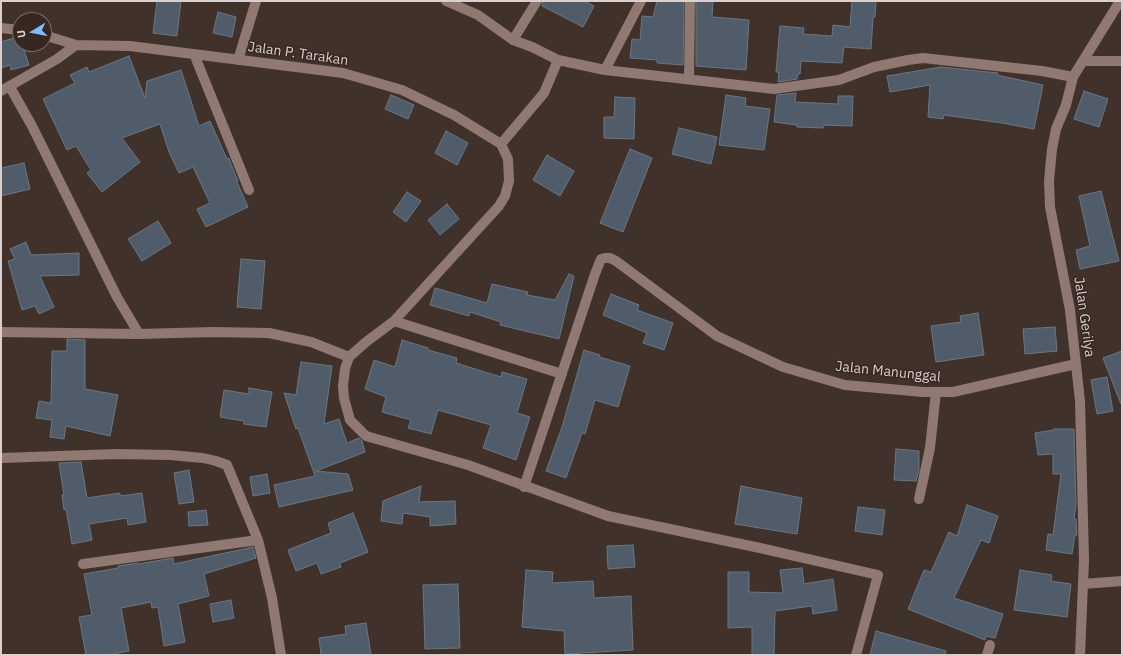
<!DOCTYPE html>
<style>
body{margin:0}
#map{position:relative;width:1123px;height:656px;overflow:hidden;background:#41312b;font-family:"IBM Plex Sans",sans-serif}
canvas{display:block}
.frame{position:absolute;inset:0;border:2px solid #dacfcc;pointer-events:none}
.north{position:absolute;left:12px;top:12px;width:40px;height:40px;box-sizing:border-box;background:#362721;border:1px solid #786a65;border-radius:50%;rotate:260deg;font-size:11px;font-weight:700;line-height:16px;text-align:center;color:#dacfcc}
.north::after{content:'';display:block;margin:auto;width:14px;height:18px;background:#81bcfa;clip-path:polygon(50% 0,100% 100%,50% 72%,0 100%)}
</style>
<div id="map">
<canvas width="1123" height="656"></canvas>
<div class="frame"></div>
<div class="north">U</div>
</div>
<script>
const g = document.querySelector('canvas').getContext('2d');
g.lineJoin = 'round';
function paint(path, color) {
  g.fillStyle = color;
  g.fill(path, 'evenodd');
}
function poly(rows) {
  const path = new Path2D();
  for (const r of rows) {
    path.moveTo(r[0], r[1]);
    for (let i = 2; i < r.length; i += 2) path.lineTo(r[i], r[i + 1]);
  }
  return path;
}
function stroke(path, color, width, dash) {
  g.strokeStyle = color;
  g.lineWidth = width;
  g.lineCap = dash ? 'butt' : 'round';
  g.setLineDash(dash || []);
  g.stroke(path);
}
function label(font, color, halo, rows, align = 'center') {
  g.font = font + ' "IBM Plex Sans",sans-serif';
  g.lineWidth = 3;
  g.setLineDash([]);
  g.textBaseline = 'middle';
  g.strokeStyle = halo;
  g.fillStyle = color;
  for (const [text, x, y, turn = 0] of rows) {
    g.save();
    g.translate(x, y);
    g.rotate((+turn || 0) * Math.PI / 180);
    g.textAlign = isNaN(turn) ? turn : align;
    if (halo) g.strokeText(text, 0, 0);
    g.fillText(text, 0, 0);
    g.restore();
  }
}
const building = poly([
 [157,1,181,1,177,36,153,33,157,1],
 [543,1,584,1,594,6,583,27,542,6,543,1],
 [657,1,684,1,683,65,657,63,657,60,630,58,632,39,640,40,642,16,653,17,657,1],
 [696,1,713,1,712,17,749,20,746,70,696,66,696,1],
 [852,1,876,1,875,17,873,17,871,49,844,47,842,63,801,61,800,74,798,74,797,79,778,82,779,72,776,72,780,26,804,28,803,34,832,36,833,25,850,27,852,1],
 [218,12,236,17,232,37,213,33,218,12],
 [20,36,20,44,22,44,29,65,11,70,10,65,1,68,1,42,20,36],
 [129,56,145,98,147,81,181,70,199,126,210,121,227,159,229,158,231,164,238,181,237,182,248,207,206,227,197,209,210,203,193,167,179,173,169,152,160,124,122,138,140,162,102,192,87,173,91,170,76,146,67,150,43,99,75,83,70,75,87,67,89,72,129,56],
 [941,67,998,73,997,75,1043,85,1034,129,1002,123,944,115,943,119,928,117,930,85,890,92,887,76,941,67],
 [1084,91,1108,99,1099,127,1074,119,1084,91],
 [796,93,795,102,838,104,838,96,853,96,852,126,824,125,823,128,797,127,797,125,774,122,777,95,796,93],
 [391,95,414,105,408,119,385,109,391,95],
 [726,95,746,98,745,106,770,109,764,150,719,145,726,95],
 [615,97,635,98,634,139,604,138,604,117,614,117,615,97],
 [679,128,717,137,711,164,672,154,679,128],
 [446,131,468,143,457,165,435,153,446,131],
 [630,149,652,158,623,232,600,223,630,149],
 [547,155,574,171,560,196,533,180,547,155],
 [24,163,30,189,1,196,1,168,24,163],
 [1101,191,1119,261,1080,269,1076,250,1090,246,1079,196,1101,191],
 [407,192,421,201,406,222,393,212,407,192],
 [447,204,459,219,440,235,428,220,447,204],
 [158,221,171,243,142,261,128,239,158,221],
 [26,242,31,255,79,253,79,275,40,276,54,307,39,314,35,306,22,310,8,261,15,259,10,249,26,242],
 [241,259,265,261,261,309,237,307,241,259],
 [569,274,574,276,559,339,500,325,501,322,470,312,469,316,430,305,435,288,487,303,492,284,528,292,527,295,555,300,569,274],
 [611,294,639,305,637,310,673,323,664,350,643,343,647,333,603,315,611,294],
 [978,313,984,355,936,362,931,326,961,322,960,316,978,313],
 [1055,327,1057,351,1025,354,1023,329,1055,327],
 [67,339,85,340,85,389,118,395,110,436,66,426,64,439,50,437,52,420,36,418,39,401,51,403,52,351,67,351,67,339],
 [402,340,428,348,428,350,457,358,456,363,501,377,502,372,527,379,517,413,530,417,516,460,483,448,491,425,438,410,431,434,408,428,411,420,382,412,386,397,365,389,374,360,395,367,402,340],
 [584,350,600,355,599,357,630,366,618,407,595,400,585,434,582,433,566,478,546,471,562,427,584,350],
 [1122,351,1122,404,1121,404,1103,358,1122,351],
 [301,362,332,366,324,424,339,419,347,443,359,438,362,441,365,452,316,471,348,474,353,490,279,507,274,485,315,476,298,428,296,429,284,393,296,395,301,362],
 [1107,377,1113,411,1097,414,1091,380,1107,377],
 [249,388,272,392,266,427,244,424,244,421,220,417,224,390,249,394,249,388],
 [1054,429,1074,429,1076,504,1074,519,1076,519,1077,535,1075,535,1072,554,1046,550,1048,534,1053,535,1061,474,1053,474,1053,454,1038,455,1035,433,1054,430,1054,429],
 [896,449,919,451,919,470,916,481,894,480,896,449],
 [81,462,87,498,120,493,120,496,142,493,146,522,128,525,127,518,89,524,92,540,72,544,66,509,64,510,62,495,64,495,59,463,81,462],
 [189,470,194,502,179,504,174,473,189,470],
 [267,474,270,493,253,496,250,477,267,474],
 [421,486,419,502,455,501,456,524,430,526,430,517,403,513,402,524,381,521,383,501,421,486],
 [741,486,802,498,797,534,735,524,741,486],
 [967,505,998,516,989,543,981,540,954,598,1003,614,995,638,986,636,985,640,908,609,924,570,931,572,949,532,957,536,967,505],
 [858,507,885,510,882,535,855,531,858,507],
 [206,510,208,525,189,526,188,512,206,510],
 [353,513,368,552,340,563,341,567,321,574,317,563,296,571,288,550,331,533,328,523,353,513],
 [633,545,635,567,608,569,607,546,633,545],
 [253,547,256,558,204,574,209,596,178,604,185,642,164,646,158,607,152,608,151,602,121,608,129,651,108,655,86,655,79,617,92,615,84,574,118,568,118,566,138,563,138,564,173,558,174,564,253,547],
 [802,568,804,584,833,579,837,610,813,614,812,606,775,611,774,655,752,655,752,627,728,628,728,572,749,572,749,592,783,593,780,570,802,568],
 [526,570,553,572,552,583,593,581,594,598,631,596,633,650,565,654,564,631,522,627,526,570],
 [1020,570,1052,575,1051,581,1071,584,1067,617,1014,610,1020,570],
 [458,584,460,648,425,649,423,585,458,584],
 [231,600,234,618,213,622,210,604,231,600],
 [366,623,371,655,321,655,319,638,346,634,345,626,366,623],
 [876,631,946,651,945,655,870,655,876,631]
]);
const minor = poly([
 [446,1,478,15,513,40,532,47,558,60,605,70,774,89,839,80,874,67,908,60,923,58,1042,71,1073,77],
 [1,28,20,30],
 [44,35,76,45,130,46,343,73,402,90,454,115,501,144],
 [513,40,537,1],
 [194,54,249,190],
 [238,60,256,1],
 [1084,61,1122,61],
 [605,70,641,1],
 [689,79,690,1],
 [10,87,32,126,117,297,139,334],
 [1,91,57,59,76,45],
 [501,144,508,159,509,181,505,196,499,206,394,321,366,342,349,357,345,369,343,386,344,398,350,420,366,436,468,465,608,516,760,548,878,575,856,655],
 [501,144,544,93,558,60],
 [394,321,562,374],
 [1,332,139,334,213,332,269,333,311,342,349,357],
 [1,458,117,454,170,455,203,458,216,461,227,465,258,540,272,598,281,655],
 [524,487,595,274,601,259,605,258,610,258,616,261,717,336,783,367,845,385,923,392,953,392,1076,364],
 [919,499,930,448,936,392],
 [83,564,258,540],
 [1083,584,1122,581],
 [987,655,990,645],
 [1080,655,1084,560,1080,401,1070,310,1050,207,1049,181,1052,149,1056,129,1066,105,1073,77,1120,1]
]);
const streetNames = [
 ["Jalan P. Tarakan",298,54,8],
 ["Jalan Gerilya",1084,317,82],
 ["Jalan Manunggal",888,372,6]
];
paint(building, '#505c69');
stroke(building, '#6a7784', 1);
stroke(minor, '#8f7972', 10);
label('14px', '#dacfcc', '#362721', streetNames);
</script>
